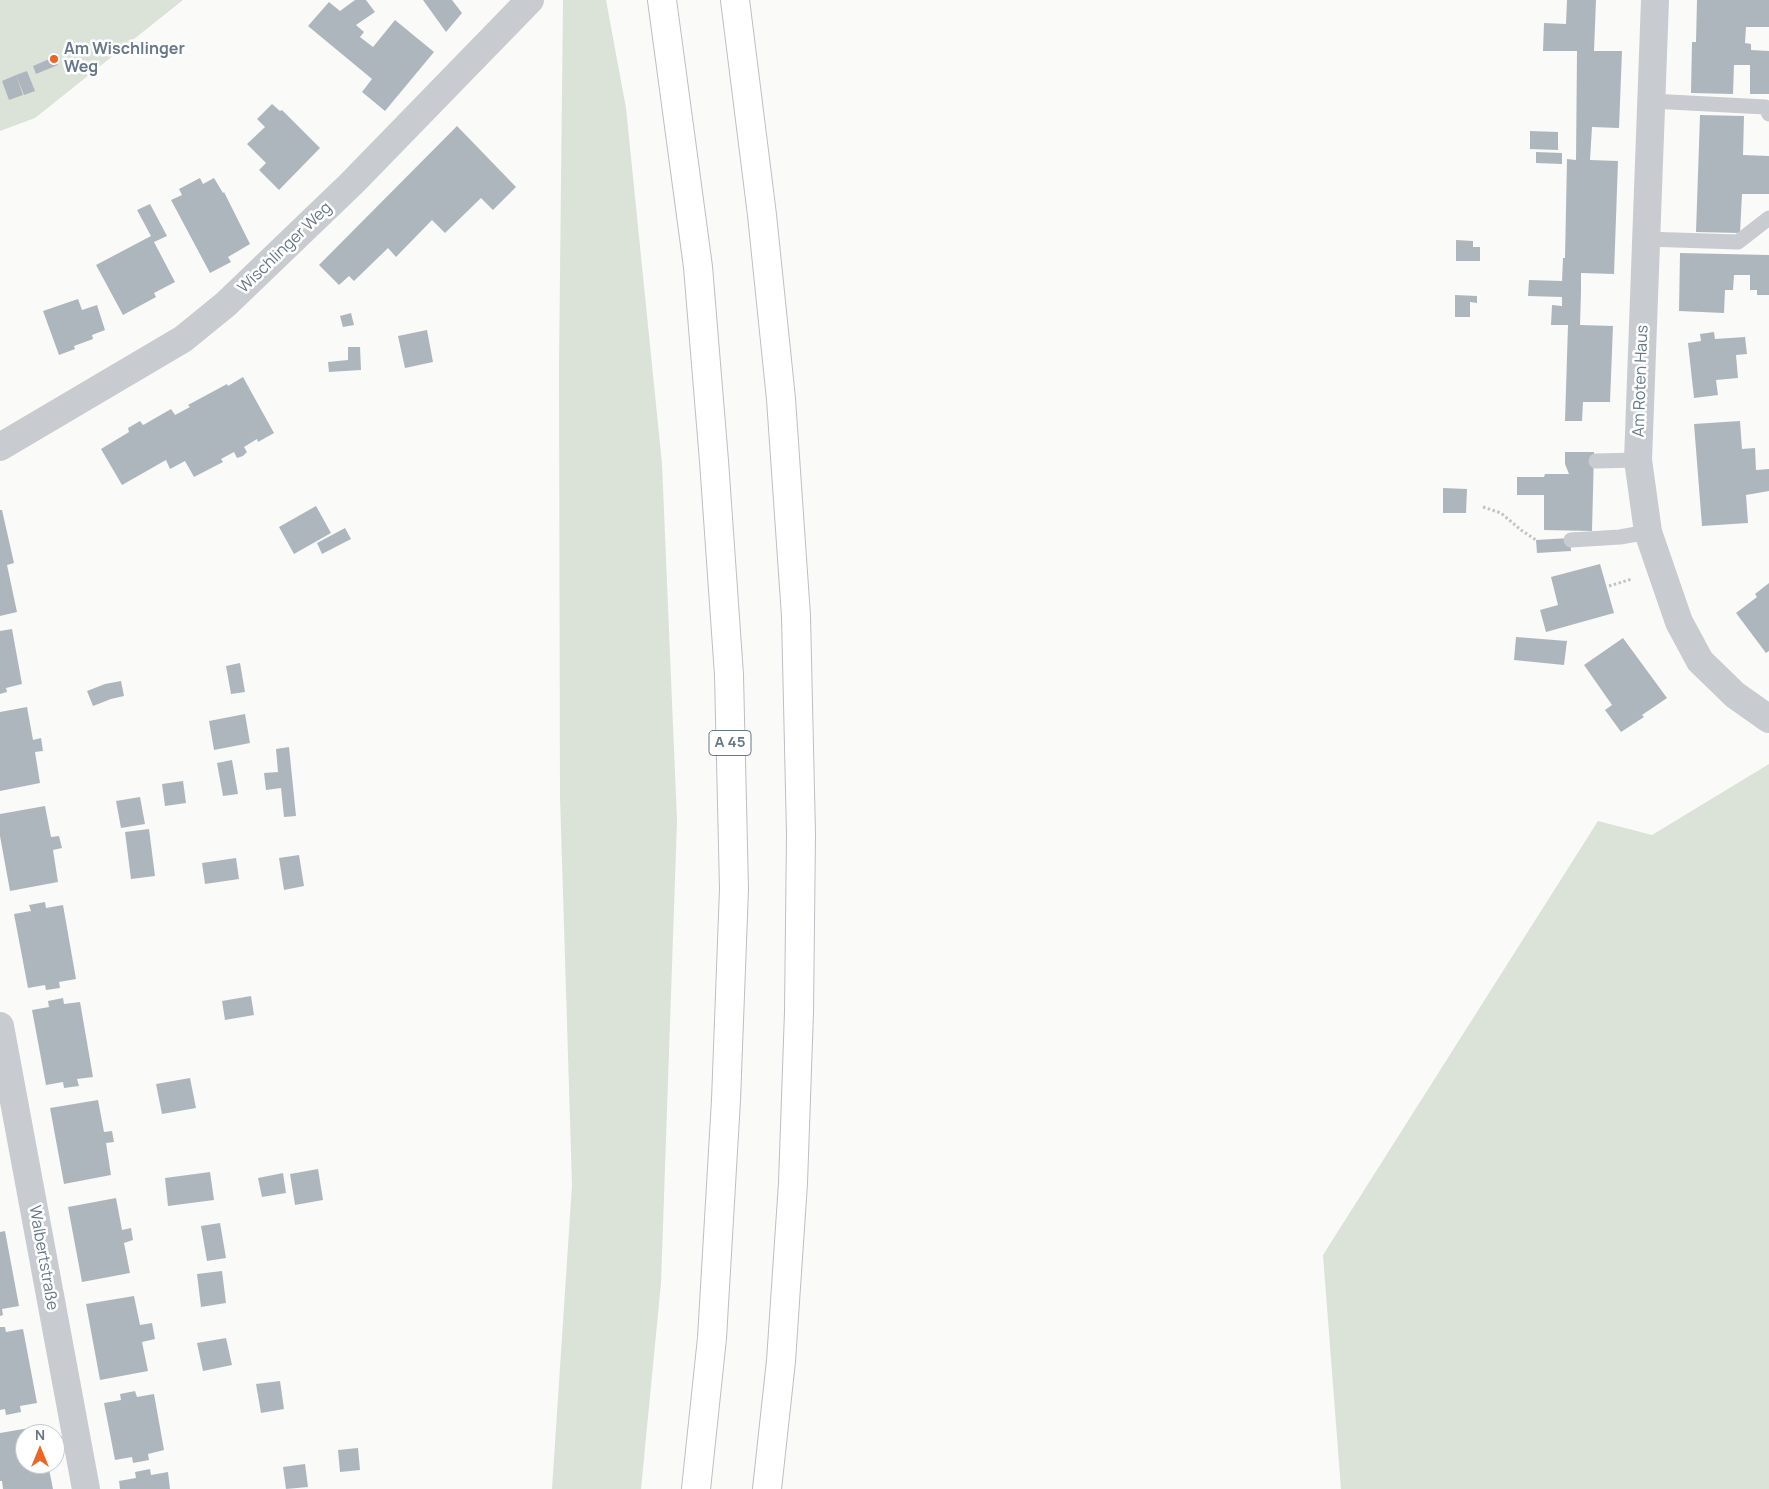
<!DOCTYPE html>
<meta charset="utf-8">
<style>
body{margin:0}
#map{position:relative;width:1769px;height:1489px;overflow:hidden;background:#fafaf8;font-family:Manrope,sans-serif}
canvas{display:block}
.north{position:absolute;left:15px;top:1424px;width:50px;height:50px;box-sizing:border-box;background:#fff;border:1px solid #c2c9d0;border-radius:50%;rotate:0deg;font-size:14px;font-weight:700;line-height:20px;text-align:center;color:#67788a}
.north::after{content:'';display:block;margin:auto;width:18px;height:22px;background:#ec6525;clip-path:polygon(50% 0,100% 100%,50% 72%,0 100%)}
</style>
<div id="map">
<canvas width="1769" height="1489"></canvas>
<div class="north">N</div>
</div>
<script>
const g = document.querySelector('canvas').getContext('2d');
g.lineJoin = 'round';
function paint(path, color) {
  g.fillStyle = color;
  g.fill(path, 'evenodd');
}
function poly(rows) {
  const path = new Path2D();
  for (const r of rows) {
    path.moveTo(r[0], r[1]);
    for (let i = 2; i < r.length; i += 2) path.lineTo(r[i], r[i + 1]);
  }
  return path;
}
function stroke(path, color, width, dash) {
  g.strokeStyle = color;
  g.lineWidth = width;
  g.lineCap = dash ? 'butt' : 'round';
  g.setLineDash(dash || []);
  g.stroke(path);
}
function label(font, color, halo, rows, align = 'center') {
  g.font = font + ' Manrope,sans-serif';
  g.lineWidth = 5;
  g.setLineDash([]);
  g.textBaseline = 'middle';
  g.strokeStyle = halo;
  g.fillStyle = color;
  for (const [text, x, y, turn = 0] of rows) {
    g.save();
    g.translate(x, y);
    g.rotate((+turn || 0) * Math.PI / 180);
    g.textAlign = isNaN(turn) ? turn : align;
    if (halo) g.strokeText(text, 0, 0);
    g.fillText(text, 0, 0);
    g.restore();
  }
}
const green = poly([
 [0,0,183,0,35,118,0,131],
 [563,0,606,0,626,108,662,464,677,821,661,1283,641,1489,552,1489,572,1185,560,796,559,367],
 [1769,764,1769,1489,1341,1489,1323,1255,1598,821,1652,835]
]);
const building = poly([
 [355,0,366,0,375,12,356,25,364,32,360,37,373,47,395,20,434,52,385,111,362,92,372,79,308,26,329,2,340,11],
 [423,0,452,0,462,13,446,32],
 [1567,0,1596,0,1594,51,1622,51,1619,128,1592,127,1590,160,1618,161,1614,274,1581,273,1581,292,1580,325,1613,326,1610,402,1583,402,1582,421,1565,421,1568,325,1551,325,1552,305,1562,306,1562,297,1528,296,1529,280,1562,281,1563,258,1565,258,1567,159,1576,160,1577,51,1543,51,1544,23,1566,24],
 [1697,0,1769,0,1769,27,1746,27,1745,43,1751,44,1751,50,1769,51,1769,94,1750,94,1750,65,1734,65,1733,94,1691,93,1692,42,1696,42],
 [54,57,58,65,36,74,33,66],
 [27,71,35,91,24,95,16,75],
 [16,75,23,95,9,100,2,81],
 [272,104,280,111,282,110,320,148,279,190,259,170,266,163,247,144,265,127,257,119],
 [1700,115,1744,116,1743,155,1769,156,1769,194,1742,194,1740,233,1696,232],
 [457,126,516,187,493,210,481,198,445,233,432,220,396,257,388,248,354,281,349,276,339,285,319,265],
 [1530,131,1558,132,1558,150,1530,149],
 [1536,152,1562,153,1562,164,1536,163],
 [200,178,203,184,214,178,223,193,224,192,250,244,228,257,231,262,210,273,171,200,182,195,179,189],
 [150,204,167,236,154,242,175,282,154,293,156,297,123,315,96,265,151,236,137,210],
 [1456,240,1473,241,1473,247,1480,247,1480,261,1456,261],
 [1680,253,1769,255,1769,295,1757,295,1757,290,1750,290,1750,275,1734,275,1733,290,1725,290,1724,313,1679,311],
 [1455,295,1477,296,1477,303,1470,302,1470,317,1455,317],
 [78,299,82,310,97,305,105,330,92,335,93,339,74,346,75,349,59,355,43,311],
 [351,313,354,325,343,327,340,316],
 [427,330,433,362,405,368,398,336],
 [1714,332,1715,339,1745,337,1747,354,1736,355,1738,378,1716,380,1718,395,1694,398,1688,343,1701,341,1700,334],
 [348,347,360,347,361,370,329,372,328,362,348,360],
 [243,377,274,433,258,442,257,439,244,447,247,452,243,456,237,458,234,452,221,459,223,462,194,477,185,461,170,469,166,460,122,485,101,449,129,432,128,428,140,421,143,425,145,424,171,409,175,415,190,407,188,405,227,384,228,386],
 [1740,421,1742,449,1755,448,1756,470,1769,469,1769,491,1746,495,1748,523,1702,526,1694,424],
 [1565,452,1594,452,1592,531,1544,530,1544,495,1517,495,1517,477,1544,477,1545,474,1569,474,1565,464],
 [1443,488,1467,489,1466,513,1443,513],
 [316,506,331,533,294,554,279,527],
 [0,510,2,510,14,563,7,565,17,612,0,616],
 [345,528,351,539,322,554,317,543],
 [1570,538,1571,551,1537,553,1536,540],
 [1600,564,1614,613,1546,632,1540,610,1558,605,1551,577],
 [1769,583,1769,651,1766,653,1736,613,1757,597,1755,594],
 [12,629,22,684,6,688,7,692,0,694,0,631],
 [1516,637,1567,641,1564,665,1514,660],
 [1623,638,1667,698,1642,715,1644,717,1621,732,1605,710,1612,705,1584,665],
 [240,663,245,692,231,694,226,666],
 [121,681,124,696,111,699,93,706,87,691,105,684],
 [27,707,33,740,41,738,43,751,35,752,40,783,0,791,0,712],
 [245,714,250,743,214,750,209,721],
 [289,747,296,816,284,817,281,788,266,790,264,773,278,772,276,749],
 [232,760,238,794,223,796,217,763],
 [183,781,186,803,165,806,162,784],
 [140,797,145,824,121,828,116,801],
 [45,806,51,837,59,836,62,848,53,850,58,882,10,891,0,836,0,814],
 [149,829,155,876,131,879,125,832],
 [299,855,304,886,284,890,279,858],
 [236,858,239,879,205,884,202,863],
 [45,902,46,908,63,905,76,979,59,982,60,988,46,990,45,985,28,988,14,914,31,911,29,905],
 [251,996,254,1015,225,1020,222,1001],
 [63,998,64,1004,80,1002,93,1077,77,1079,79,1086,64,1088,63,1082,46,1085,32,1010,49,1007,48,1001],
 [190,1078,196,1108,162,1114,156,1084],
 [98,1100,104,1132,112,1131,114,1142,106,1143,111,1175,64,1184,50,1108],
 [318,1169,323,1200,295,1205,290,1174],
 [210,1172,214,1200,168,1206,165,1178],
 [283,1173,286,1193,262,1197,258,1178],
 [116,1198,122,1230,131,1228,133,1240,124,1243,130,1273,82,1282,68,1207],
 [220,1223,226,1258,207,1261,201,1226],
 [5,1231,19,1306,2,1309,3,1315,0,1316,0,1232],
 [222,1271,226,1303,201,1307,197,1274],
 [134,1296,140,1325,152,1323,155,1339,142,1342,148,1371,100,1380,86,1304],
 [0,1327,5,1327,6,1332,23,1329,37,1403,20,1406,21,1412,6,1415,5,1409,0,1410],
 [226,1338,232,1365,203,1371,197,1343],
 [280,1381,284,1409,261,1413,256,1384],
 [135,1391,137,1397,154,1394,164,1450,148,1454,149,1460,133,1463,132,1457,115,1460,104,1403,121,1400,120,1394],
 [41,1426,43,1434,25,1434,25,1464,48,1464,53,1489,3,1489,2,1481,0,1481,0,1433],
 [358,1448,360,1470,340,1472,338,1450],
 [305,1464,308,1487,286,1489,283,1467],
 [150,1469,151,1475,168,1472,170,1489,120,1489,119,1481,136,1478,135,1472]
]);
const path = poly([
 [1483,507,1501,513,1521,530,1536,540],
 [1609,586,1632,579]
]);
const service = poly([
 [1651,101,1765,107,1769,114],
 [1645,239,1738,242,1769,218],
 [1596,461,1638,460],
 [1571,540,1620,537,1648,532]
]);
const minor = poly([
 [1655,0,1638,460,1648,532,1679,622,1700,661,1735,695,1769,719],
 [0,447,183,339,226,304,352,183,530,0],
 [0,1026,86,1489]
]);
const motorway = poly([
 [662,0,698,267,714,461,729,675,734,889,726,1100,712,1338,696,1489],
 [735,0,762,215,781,399,796,616,801,834,799,1012,793,1183,781,1361,767,1489]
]);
const markers = [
 [54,59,5,"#ec6525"]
];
const shields = [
 [730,743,42]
];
const shieldNames = [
 ["A 45",730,743]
];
const poiNames = [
 ["Am Wischlinger",64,50],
 ["Weg",64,68]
];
const streetNames = [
 ["Wischlinger Weg",285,248,-44],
 ["Am Roten Haus",1641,381,-88],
 ["Walbertstraße",43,1258,80]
];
paint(green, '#dbe2d8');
paint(building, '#aeb6bd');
stroke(motorway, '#bcbfc3', 30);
stroke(path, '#c1c4c6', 3, [2.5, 2.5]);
stroke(service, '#c8cbcf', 15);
stroke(minor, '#c8cbcf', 28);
stroke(motorway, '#fff', 28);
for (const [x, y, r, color] of markers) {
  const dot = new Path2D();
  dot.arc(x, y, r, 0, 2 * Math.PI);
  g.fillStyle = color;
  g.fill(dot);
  stroke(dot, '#fff', 2);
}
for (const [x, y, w] of shields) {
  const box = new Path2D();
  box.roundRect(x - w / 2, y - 12.5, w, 25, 4);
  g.fillStyle = '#fff';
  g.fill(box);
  stroke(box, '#67788a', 1);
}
label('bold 15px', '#67788a', null, shieldNames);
label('bold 16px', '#67788a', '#fff', poiNames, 'left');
label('16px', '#67788a', '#fff', streetNames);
</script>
